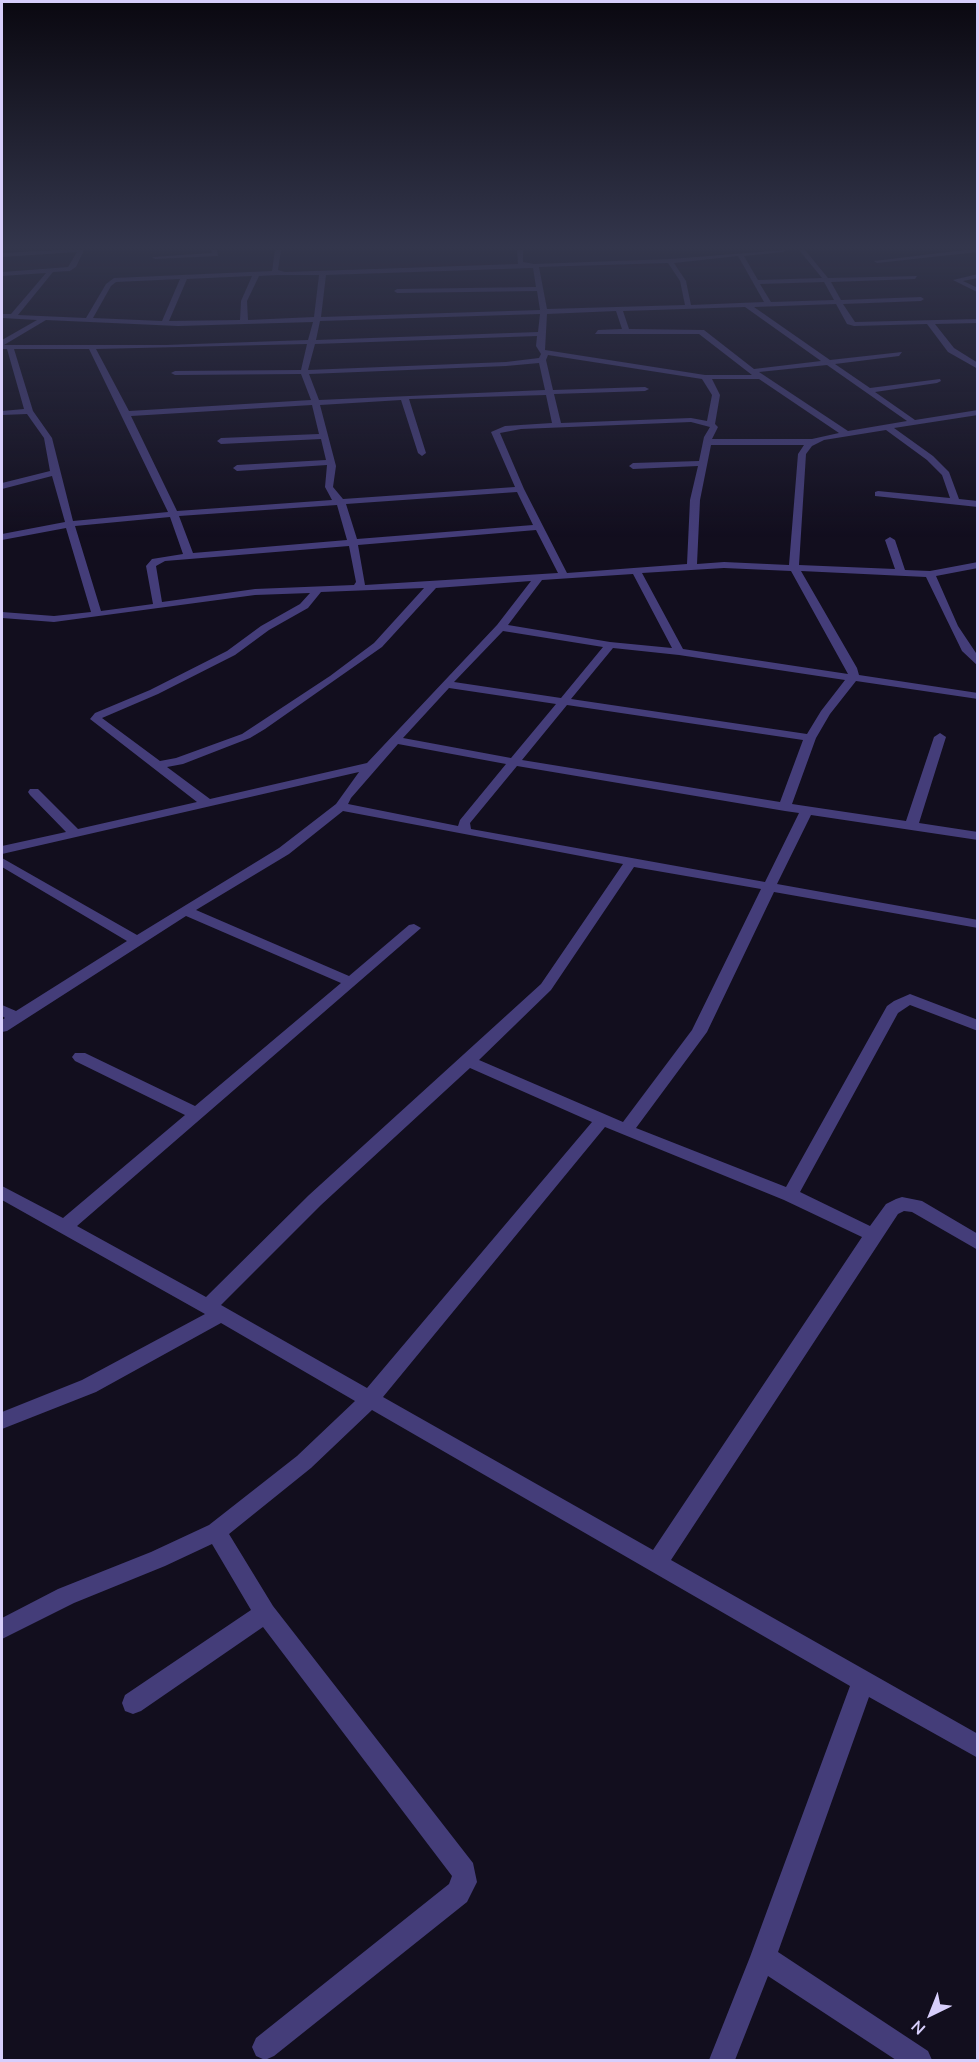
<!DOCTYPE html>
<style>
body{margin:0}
#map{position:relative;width:979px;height:2062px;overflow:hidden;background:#120e1e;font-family:"Nunito Sans",sans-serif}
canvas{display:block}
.frame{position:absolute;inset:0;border:3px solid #d7cefb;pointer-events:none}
.north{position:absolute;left:901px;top:1984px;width:60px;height:60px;-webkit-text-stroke:4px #120e1e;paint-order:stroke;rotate:223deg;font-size:16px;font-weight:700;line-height:24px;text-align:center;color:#d7cefb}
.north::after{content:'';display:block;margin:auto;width:21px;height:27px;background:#d7cefb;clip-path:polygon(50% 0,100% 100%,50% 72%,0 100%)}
</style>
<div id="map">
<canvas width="979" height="2062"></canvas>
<div class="frame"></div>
<div class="north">N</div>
</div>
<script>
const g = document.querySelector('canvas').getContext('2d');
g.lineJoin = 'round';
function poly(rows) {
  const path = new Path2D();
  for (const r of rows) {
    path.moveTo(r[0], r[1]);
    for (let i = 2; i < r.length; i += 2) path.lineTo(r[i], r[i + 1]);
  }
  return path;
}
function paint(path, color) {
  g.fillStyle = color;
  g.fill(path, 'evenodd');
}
const minor = poly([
 [59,250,84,250,76,267,70,271,53,272,18,315,86,318,106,284,114,278,272,271,275,250,281,250,278,270,285,272,518,264,517,250,523,250,523,262,534,264,670,259,786,250,783,252,744,256,758,280,822,278,799,250,805,250,828,278,917,276,915,279,831,282,841,300,921,297,924,299,921,301,843,304,855,322,978,319,978,323,935,324,954,348,978,363,978,369,948,352,927,324,854,326,847,324,836,304,754,307,830,360,902,352,899,356,835,364,870,388,940,379,941,381,937,383,875,392,915,420,978,410,978,415,894,428,933,456,949,472,959,499,978,501,978,507,875,496,875,492,878,491,950,498,942,475,927,460,886,430,824,440,812,446,806,454,799,565,895,569,885,540,890,537,895,540,905,570,930,571,978,562,978,568,936,576,958,626,978,656,978,666,962,651,926,577,801,571,857,668,859,675,978,693,978,699,856,681,830,714,816,738,792,804,906,821,934,737,940,733,946,737,919,823,978,832,978,840,811,815,777,884,978,920,978,928,774,892,707,1032,636,1128,786,1187,887,1006,894,1001,910,994,978,1020,978,1031,910,1005,898,1013,800,1192,870,1226,886,1204,896,1199,902,1197,922,1201,978,1234,978,1250,912,1212,904,1211,898,1214,671,1560,978,1734,978,1758,869,1697,778,1952,928,2051,932,2060,896,2060,768,1976,735,2060,709,2060,750,1957,850,1686,372,1410,311,1468,229,1534,273,1606,473,1863,477,1882,467,1902,274,2056,265,2060,256,2056,252,2047,256,2038,449,1884,452,1876,263,1627,141,1711,133,1714,125,1711,122,1703,125,1695,251,1610,212,1544,165,1566,74,1603,2,1639,2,1618,58,1589,151,1552,209,1525,297,1456,355,1401,221,1323,96,1392,2,1429,2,1412,82,1380,205,1314,2,1200,2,1186,63,1218,185,1115,75,1061,72,1057,75,1053,85,1053,195,1106,341,983,186,916,7,1031,2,1032,2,1020,5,1018,2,1016,2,1005,16,1011,127,941,2,867,2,858,137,935,279,848,336,804,359,772,2,854,2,846,66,832,30,795,28,792,30,789,38,789,78,829,197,802,90,719,95,713,150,690,227,651,261,626,300,604,310,593,255,595,54,622,2,618,2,612,54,616,91,612,66,528,2,540,2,534,65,522,52,476,2,489,2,483,50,471,44,438,27,414,2,415,2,411,24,409,7,349,2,349,2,340,37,320,2,318,2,314,11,314,46,273,2,276,2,272,68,267,77,252,2,257,2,253,59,250],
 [738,256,764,302,691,305,686,281,674,263,738,256],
 [668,263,680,281,685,305,547,309,539,267,668,263],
 [533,268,536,287,397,289,394,291,397,293,537,291,540,310,321,317,326,275,533,268],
 [278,275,319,275,314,317,248,320,247,301,259,276,278,275],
 [252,276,241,301,240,320,169,321,187,279,252,276],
 [180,279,162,321,93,318,111,286,116,282,180,279],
 [824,282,834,300,771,302,760,284,824,282],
 [745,307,821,361,754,369,704,330,629,329,623,311,745,307],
 [616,311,622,329,598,330,595,334,699,334,752,375,705,375,545,350,547,314,616,311],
 [540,314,538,332,316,340,320,321,540,314],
 [46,320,178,326,313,322,308,340,166,345,4,345,46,320],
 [537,336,536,346,541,354,539,358,506,362,308,370,315,344,537,336],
 [307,344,301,370,175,371,171,373,175,375,301,374,311,400,129,411,96,349,307,344],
 [14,349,89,349,168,512,73,521,52,438,33,411,14,349],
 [548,355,702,379,712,395,707,421,691,418,561,423,554,394,645,391,649,389,645,387,553,390,546,360,548,355],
 [539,363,545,390,319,400,309,374,506,366,539,363],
 [827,365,907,421,848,431,759,372,827,365],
 [712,379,759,379,839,433,812,439,712,439,718,427,715,424,720,395,712,379],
 [546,395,552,423,505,426,491,432,515,487,343,499,333,487,336,466,320,405,401,400,418,453,422,456,426,453,409,399,546,395],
 [312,405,319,434,221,438,217,441,221,444,321,439,326,460,237,465,233,468,237,471,327,465,325,487,332,500,177,511,131,416,312,405],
 [691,422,710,427,704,437,699,461,633,463,629,466,633,469,698,466,690,500,687,564,567,573,524,489,500,433,521,429,691,422],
 [711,445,804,445,798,454,789,565,724,562,697,564,700,500,711,445],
 [517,492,533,525,357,539,346,504,517,492],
 [337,505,347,540,193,553,179,516,337,505],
 [170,517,183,554,152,559,146,566,153,604,101,611,75,526,170,517],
 [536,530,558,573,365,585,358,545,536,530],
 [349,546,356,582,354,585,255,589,162,602,156,566,165,561,349,546],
 [724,568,791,571,848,674,683,649,642,573,724,568],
 [633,574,672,648,610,642,508,625,542,580,633,574],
 [531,581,497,625,367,763,210,799,167,767,183,764,250,738,265,729,382,647,436,588,531,581],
 [424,588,374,643,330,676,242,734,176,758,160,761,102,718,158,694,235,655,269,630,308,608,321,592,424,588],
 [503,631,603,647,561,698,454,682,503,631],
 [613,648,679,655,845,680,821,711,807,734,571,699,613,648],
 [449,688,556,704,511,758,403,738,449,688],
 [567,705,803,740,780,802,522,760,567,705],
 [398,744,506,764,460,820,458,826,348,804,351,798,398,744],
 [517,766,785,811,799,813,765,882,471,829,470,823,517,766],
 [343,811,623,864,541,984,309,1195,206,1297,77,1226,421,928,414,924,409,925,349,976,196,910,289,854,343,811],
 [634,867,761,889,692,1030,623,1122,479,1060,551,990,634,867],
 [470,1068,592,1122,367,1388,221,1305,321,1205,470,1068],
 [605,1127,784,1200,862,1237,653,1550,383,1397,605,1127],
 [211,250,217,250,218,256,155,259,152,257,212,253,211,250],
 [965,250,978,250,978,252,877,263,874,261,965,250],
 [978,274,978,278,963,281,978,288,977,292,953,280,978,274]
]);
paint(minor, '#443d79');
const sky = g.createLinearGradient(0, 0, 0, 538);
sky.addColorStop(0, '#0a0810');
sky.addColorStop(0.46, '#33364c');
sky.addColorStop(1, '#33364c00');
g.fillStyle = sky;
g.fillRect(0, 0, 979, 538);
</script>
